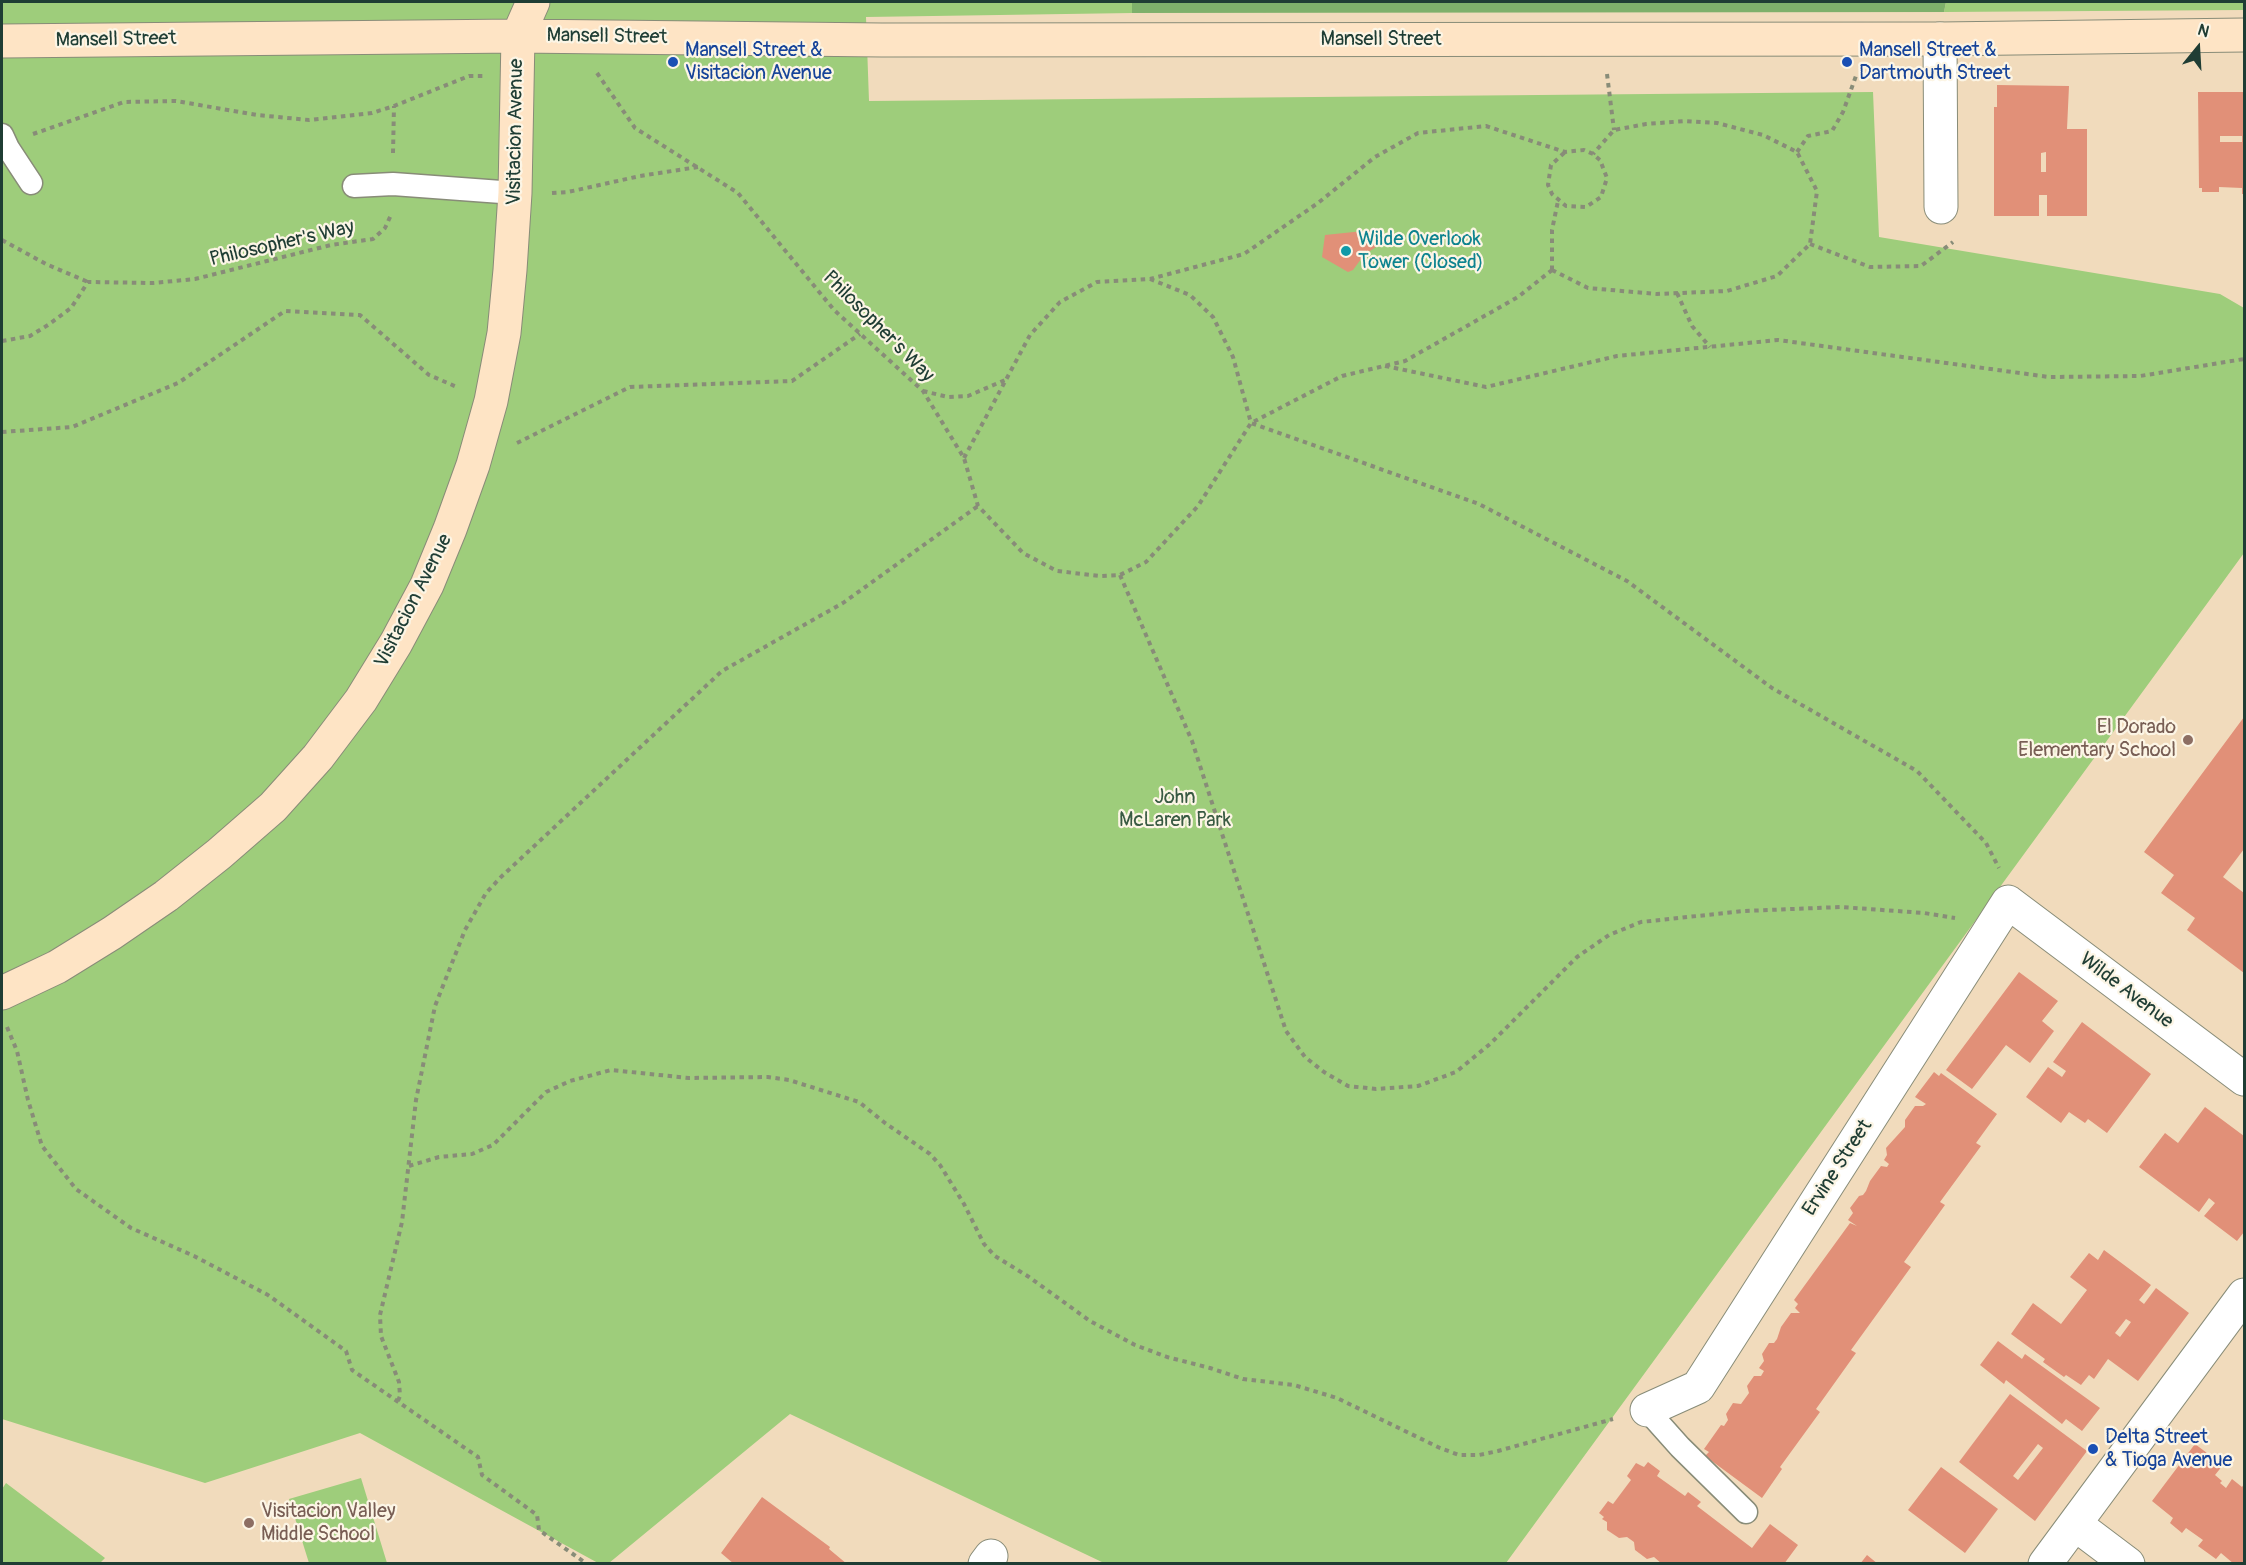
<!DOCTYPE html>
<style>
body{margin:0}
#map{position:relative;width:2246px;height:1565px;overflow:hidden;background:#f1dbbc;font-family:Pangolin,sans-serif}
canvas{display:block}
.frame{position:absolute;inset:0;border:3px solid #1f3d34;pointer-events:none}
.north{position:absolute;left:2168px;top:18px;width:60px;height:60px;-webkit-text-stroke:4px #fcf5e5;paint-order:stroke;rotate:18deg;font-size:16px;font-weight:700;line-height:24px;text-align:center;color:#1f3d34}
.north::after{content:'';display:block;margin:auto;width:21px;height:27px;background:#1f3d34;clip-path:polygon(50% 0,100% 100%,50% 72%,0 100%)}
</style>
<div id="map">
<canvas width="2246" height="1565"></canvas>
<div class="frame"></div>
<div class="north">N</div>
</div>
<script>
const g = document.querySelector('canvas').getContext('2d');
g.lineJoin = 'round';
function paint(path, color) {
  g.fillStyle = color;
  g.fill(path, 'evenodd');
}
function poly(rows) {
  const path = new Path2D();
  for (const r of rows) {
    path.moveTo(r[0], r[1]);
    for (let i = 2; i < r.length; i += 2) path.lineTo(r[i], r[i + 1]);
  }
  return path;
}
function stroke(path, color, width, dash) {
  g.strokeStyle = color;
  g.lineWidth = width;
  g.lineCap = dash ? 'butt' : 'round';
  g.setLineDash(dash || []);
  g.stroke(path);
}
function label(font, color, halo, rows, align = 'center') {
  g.font = font + ' Pangolin,sans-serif';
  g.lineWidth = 4.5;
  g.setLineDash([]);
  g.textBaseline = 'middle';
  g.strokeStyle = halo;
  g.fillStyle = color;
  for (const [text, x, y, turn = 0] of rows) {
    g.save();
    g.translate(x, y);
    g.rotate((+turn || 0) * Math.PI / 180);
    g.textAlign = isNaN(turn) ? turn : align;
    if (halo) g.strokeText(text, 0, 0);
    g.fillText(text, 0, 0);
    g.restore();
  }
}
const green = poly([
 [2,2,1132,2,1132,13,866,17,869,101,1873,92,1879,237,2220,294,2244,308,2244,553,1506,1563,1104,1563,790,1414,609,1563,598,1563,360,1433,205,1483,2,1419],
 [1946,2,2244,2,2244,10,1944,12],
 [361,1478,387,1563,309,1563,289,1499],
 [6,1483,105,1558,100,1563,2,1563,2,1489]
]);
const forest = poly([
 [1132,2,1946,2,1944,12,1132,13]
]);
const building = poly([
 [1997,85,2069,86,2067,129,2087,129,2087,216,2047,216,2047,195,2039,195,2039,216,1994,216,1994,107,1997,107],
 [2046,152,2046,172,2041,172,2041,153],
 [2198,92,2244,92,2244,194,2242,194,2242,188,2219,187,2219,192,2202,192,2202,188,2199,188],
 [2220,136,2242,136,2242,142,2220,142],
 [1373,230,1376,247,1364,255,1353,270,1348,272,1322,257,1325,235],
 [2244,717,2244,849,2223,877,2244,893,2244,973,2187,930,2195,918,2161,893,2174,875,2144,852],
 [2019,972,2058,1001,2042,1021,2054,1031,2030,1063,2006,1045,1972,1089,1946,1070],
 [2082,1022,2151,1074,2107,1133,2088,1119,2085,1123,2069,1112,2061,1123,2026,1097,2048,1067,2062,1077,2066,1071,2053,1062],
 [1934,1072,1939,1076,1941,1073,1997,1114,1976,1143,1981,1146,1940,1202,1945,1205,1904,1262,1911,1267,1851,1350,1856,1353,1816,1409,1820,1412,1780,1467,1782,1469,1762,1498,1705,1456,1709,1452,1704,1449,1721,1425,1724,1426,1728,1420,1726,1414,1733,1403,1741,1404,1749,1393,1747,1386,1754,1376,1761,1376,1764,1371,1759,1368,1764,1361,1762,1354,1769,1343,1774,1343,1777,1339,1781,1327,1791,1313,1800,1313,1795,1308,1798,1304,1794,1300,1850,1223,1857,1226,1848,1220,1853,1213,1850,1208,1859,1196,1863,1195,1866,1191,1870,1181,1881,1166,1887,1167,1889,1164,1884,1160,1887,1155,1886,1148,1905,1127,1905,1120,1915,1106,1923,1106,1926,1104,1915,1097],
 [2205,1107,2244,1136,2244,1232,2237,1241,2204,1216,2215,1203,2209,1198,2199,1212,2139,1167,2165,1133,2178,1143],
 [2104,1250,2151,1285,2139,1300,2144,1304,2156,1288,2189,1313,2138,1381,2108,1359,2094,1379,2089,1375,2081,1385,2066,1375,2064,1377,2043,1362,2045,1359,2011,1334,2033,1303,2061,1324,2087,1290,2070,1277,2089,1253,2098,1260],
 [2126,1319,2131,1322,2120,1337,2115,1333],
 [1998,1341,2022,1359,2025,1354,2100,1408,2082,1431,2066,1419,2062,1424,2006,1380,2004,1384,1980,1365],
 [2010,1394,2087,1451,2035,1521,1959,1462],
 [2038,1444,2043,1448,2018,1480,2013,1476],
 [2195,1444,2223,1465,2215,1475,2222,1481,2220,1483,2226,1488,2232,1479,2242,1487,2244,1484,2244,1564,2234,1564,2221,1553,2216,1559,2198,1546,2203,1540,2186,1528,2182,1533,2170,1523,2173,1518,2152,1501],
 [1648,1462,1660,1471,1657,1476,1685,1496,1688,1492,1701,1502,1697,1506,1752,1548,1770,1524,1798,1545,1784,1564,1662,1564,1654,1557,1647,1559,1635,1550,1634,1542,1627,1537,1619,1538,1607,1530,1607,1522,1602,1519,1604,1517,1599,1513,1608,1501,1613,1504,1631,1480,1627,1476,1636,1463,1644,1467],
 [1941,1467,1998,1509,1965,1553,1908,1510],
 [762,1497,830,1547,829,1549,847,1564,734,1564,721,1553],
 [1867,1555,1878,1564,1860,1564]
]);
const path = poly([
 [597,73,635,128,738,193,834,310,923,391,964,458,978,506,1023,553,1057,571,1100,576,1120,575,1146,562,1198,506,1251,423,1342,376,1405,361,1518,297,1552,270],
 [1607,74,1614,130],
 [33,134,124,102,176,101,257,115,309,120,372,113,394,106,469,76,483,76],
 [1797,152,1808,136,1832,131,1843,112,1857,73],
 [393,153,394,106],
 [552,193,568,192,640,176,698,167],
 [2,240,46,264,88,282],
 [1810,244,1870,267,1921,266,1953,242],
 [1552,270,1588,288,1657,294,1727,291,1777,276,1810,244,1817,191,1797,152,1763,135,1717,123,1685,121,1646,124,1614,130,1593,154],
 [1552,270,1552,230,1558,201],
 [1150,279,1190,295,1213,317,1233,357,1251,423,1479,504,1627,581,1772,688,1917,771,1986,843,1999,868],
 [1677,293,1692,326,1710,347],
 [2,341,30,336,48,325,71,308,88,282,153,283,195,279,331,245,373,239,385,228,391,215],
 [1385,366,1486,387,1617,356,1778,340,2049,377,2140,376,2244,359],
 [923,391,948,397,968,396,1005,380],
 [2,432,72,427,178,383,285,311,360,315,429,375,457,387],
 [517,443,630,387,792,381,860,334],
 [964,458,1030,335,1060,302,1097,282,1150,279,1244,254,1318,203,1375,157,1418,133,1486,126,1565,152,1584,150,1593,154,1600,160,1607,178,1601,197,1586,207,1566,206,1552,194,1548,185,1551,165,1565,152],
 [1120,575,1192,741,1286,1031,1305,1057,1324,1072,1348,1086,1376,1089,1418,1086,1456,1072,1490,1044,1577,957,1609,935,1641,922,1744,911,1841,907,1924,913,1955,918],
 [7,1027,17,1051,28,1100,42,1146,76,1189,131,1228,194,1256,268,1295,346,1351,352,1370,478,1457,482,1475,537,1515,539,1530,587,1564],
 [409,1166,439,1157,472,1154,493,1145,546,1092,570,1081,611,1070,689,1078,768,1077,789,1080,859,1102,885,1123,930,1154,940,1165,964,1204,984,1244,995,1256,1029,1277,1090,1321,1135,1345,1167,1357,1210,1368,1243,1379,1294,1385,1337,1398,1440,1448,1459,1455,1479,1455,1498,1451,1613,1419],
 [398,1401,400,1396,399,1382,381,1336,380,1315,402,1222,416,1100,435,1006,465,930,486,893,501,877,722,671,843,603,978,506]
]);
const lane = poly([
 [2,135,8,148,31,183],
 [354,186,393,184,515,193],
 [1647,1410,1680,1447,1746,1512]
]);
const street = poly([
 [1940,39,1941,207],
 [1647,1410,1698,1387,2008,902,2244,1079],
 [2075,1524,2128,1564],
 [985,1564,991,1556],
 [2045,1564,2244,1295]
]);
const secondary = poly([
 [2,41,518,36,882,40,1940,39,2244,35],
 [2,993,57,967,112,933,166,896,219,854,273,807,318,757,361,700,396,643,427,585,450,529,473,465,491,401,504,333,510,270,515,193,518,36,533,2]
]);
const markers = [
 [673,62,6,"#1a4fb4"],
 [1847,62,6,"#1a4fb4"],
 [1346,251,6,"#0f9aa8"],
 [2188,740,6,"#8d6e63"],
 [2093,1449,6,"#1a4fb4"],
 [249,1523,6,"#8d6e63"]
];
const streetNames = [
 ["Mansell Street",607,37,1],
 ["Mansell Street",116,40,-1],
 ["Mansell Street",1381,40],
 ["Visitacion Avenue",516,132,-89],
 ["Philosopher's Way",282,244,-13],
 ["Philosopher's Way",878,327,45],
 ["Visitacion Avenue",414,601,-63],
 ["Wilde Avenue",2126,991,37],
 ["Ervine Street",1838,1168,-57]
];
const transitNames = [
 ["Mansell Street &",685,51],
 ["Visitacion Avenue",685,74],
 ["Mansell Street &",1859,51],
 ["Dartmouth Street",1859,74],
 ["Delta Street",2105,1438],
 ["& Tioga Avenue",2105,1461]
];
const cultureNames = [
 ["Wilde Overlook",1358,240],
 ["Tower (Closed)",1358,263]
];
const educationNames = [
 ["El Dorado",2176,728],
 ["Elementary School",2176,751],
 ["Visitacion Valley",261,1512,"left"],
 ["Middle School",261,1535,"left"]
];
const parkNames = [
 ["John",1175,798],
 ["McLaren Park",1175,821]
];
paint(green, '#9ecd7b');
paint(forest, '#7eb06b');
paint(building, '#e19078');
stroke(lane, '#888c78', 25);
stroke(street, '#888c78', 35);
stroke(secondary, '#888c78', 35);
stroke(path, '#888c78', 4, [4.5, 4.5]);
stroke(lane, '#fff', 22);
stroke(street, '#fff', 33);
stroke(secondary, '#fee4c5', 33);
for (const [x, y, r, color] of markers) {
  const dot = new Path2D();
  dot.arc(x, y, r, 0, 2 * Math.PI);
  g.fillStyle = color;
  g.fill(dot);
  stroke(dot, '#fcf5e5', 2);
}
label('20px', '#1f3d34', '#fcf5e5', streetNames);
label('20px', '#164399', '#fcf5e5', transitNames, 'left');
label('20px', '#0d838f', '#fcf5e5', cultureNames, 'left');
label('20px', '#785e54', '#fcf5e5', educationNames, 'right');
label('20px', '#385a42', '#fcf5e5', parkNames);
</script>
